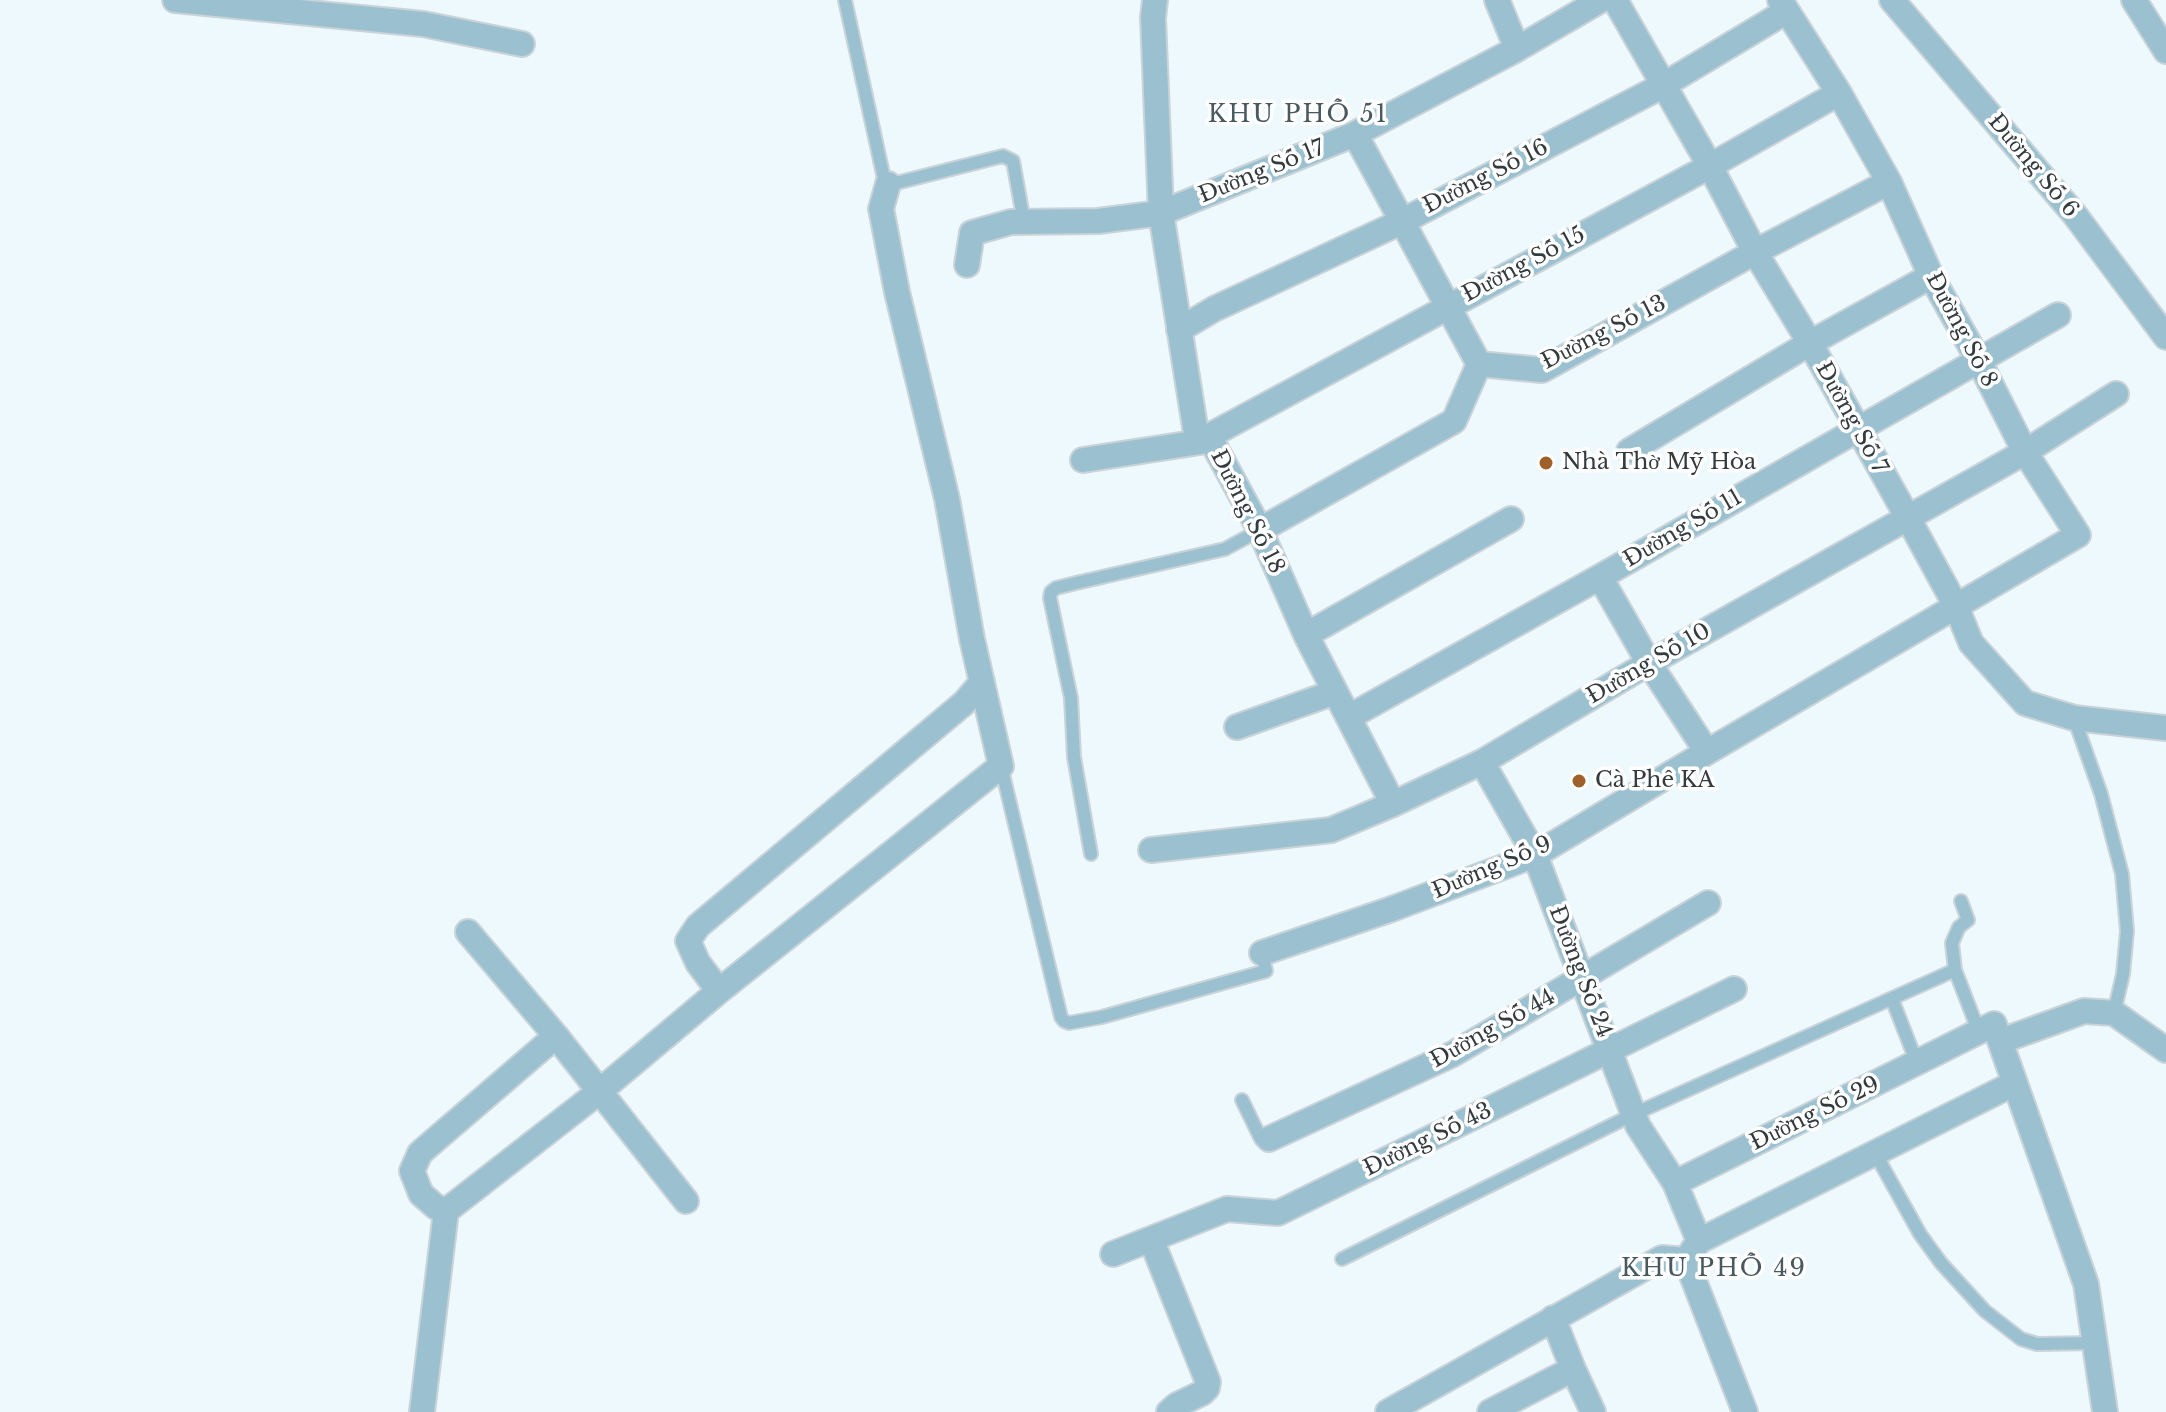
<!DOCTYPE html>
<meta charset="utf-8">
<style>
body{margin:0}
canvas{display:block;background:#eef9fe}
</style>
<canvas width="2166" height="1412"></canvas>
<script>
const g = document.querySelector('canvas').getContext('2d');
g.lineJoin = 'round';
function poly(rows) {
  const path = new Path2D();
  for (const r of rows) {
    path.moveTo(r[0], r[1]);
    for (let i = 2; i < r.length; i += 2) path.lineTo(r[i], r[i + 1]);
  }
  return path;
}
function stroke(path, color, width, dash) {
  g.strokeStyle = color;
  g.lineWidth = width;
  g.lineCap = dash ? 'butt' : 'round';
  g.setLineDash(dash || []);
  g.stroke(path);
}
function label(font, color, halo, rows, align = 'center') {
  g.font = font + ' "Libre Baskerville",serif';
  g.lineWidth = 7;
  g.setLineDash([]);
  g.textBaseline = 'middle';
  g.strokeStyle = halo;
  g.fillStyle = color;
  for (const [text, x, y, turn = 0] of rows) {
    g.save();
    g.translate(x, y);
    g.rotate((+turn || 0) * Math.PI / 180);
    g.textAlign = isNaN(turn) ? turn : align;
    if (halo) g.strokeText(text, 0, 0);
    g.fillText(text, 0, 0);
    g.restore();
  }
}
const service = poly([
 [845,0,883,174,888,184,900,182,1003,156,1013,161,1024,222],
 [2074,718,2101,794,2122,874,2127,931,2123,974,2114,1013],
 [1001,766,1061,1017,1064,1021,1069,1023,1102,1017,1266,971,1262,953],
 [1091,854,1074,757,1071,698,1050,598,1051,592,1056,588,1076,583,1225,549,1260,530],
 [1955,970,1952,943,1959,927,1968,920,1961,901],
 [1892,999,1917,1063],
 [1242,1100,1261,1139,1269,1139],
 [1875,1153,1920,1234,1941,1263,1985,1311,2021,1339,2037,1344,2095,1343],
 [1342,1259,1634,1114,1955,970,1979,1032]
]);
const minor = poly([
 [175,0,423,24,522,44],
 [1155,0,1153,18,1161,213,1195,427,1200,442,1209,436,1260,530,1306,635,1393,804],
 [1497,0,1517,49],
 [1615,0,1710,166,1755,252,1810,343,1908,518,1956,606,1971,643,2025,703,2074,718,2166,728],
 [1892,0,2075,215,2166,337],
 [2134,0,2166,51],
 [1355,134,1479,364],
 [967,265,972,233,1011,222,1098,221,1161,213,1355,134,1517,49,1601,0],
 [1179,330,1214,309,1401,222,1662,86,1787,11],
 [1209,436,1710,166,1839,93],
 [1629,451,1810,343,1931,276],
 [1083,460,1200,442],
 [1260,530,1454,421,1479,364,1542,370,1755,252,1889,182],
 [1600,577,1649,663,1707,752],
 [1306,635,1511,519],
 [1349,717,1600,577,2058,315],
 [1237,727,1335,692],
 [1482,762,1535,855,1638,1126,1675,1183],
 [1151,850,1331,830,1393,804,1482,762,1649,663,2025,452,2116,394],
 [468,932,556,1036,686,1201],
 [1262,953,1389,910,1535,855,1707,752,2078,535,2025,452,1979,361,1931,276,1889,182,1839,93,1780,0],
 [719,991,698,963,688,941,698,926,964,703,982,682],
 [556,1036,420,1153,412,1171,421,1194,436,1207,446,1211,600,1091,719,991,1001,766,972,639,947,499,897,292,884,224,881,209,888,184],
 [2001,1041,2084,1011,2114,1013,2166,1050],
 [1269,1139,1453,1054,1708,903],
 [1151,1239,1208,1382,1207,1388,1202,1393,1177,1405,1169,1412],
 [1699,1241,1675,1183,1994,1024,2086,1284,2105,1412],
 [1113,1254,1227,1209,1278,1213,1734,989],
 [1553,1318,1573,1369,1593,1412],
 [422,1412,446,1211],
 [1388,1412,1662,1258,1686,1260],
 [1490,1412,1573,1369],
 [1745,1412,1686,1260,1699,1241,2015,1083]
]);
const markers = [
 [1546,463,8,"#a06029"],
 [1579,781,8,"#a06029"]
];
const streetNames = [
 ["Đường Số 6",2033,166,50],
 ["Đường Số 17",1262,172,-22],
 ["Đường Số 16",1486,177,-27],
 ["Đường Số 15",1524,265,-28],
 ["Đường Số 8",1961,330,62],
 ["Đường Số 13",1604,333,-27],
 ["Đường Số 7",1851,418,61],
 ["Đường Số 18",1247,512,63],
 ["Đường Số 11",1683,529,-30],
 ["Đường Số 10",1649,664,-30],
 ["Đường Số 9",1492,868,-23],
 ["Đường Số 24",1580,972,69],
 ["Đường Số 44",1493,1029,-29],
 ["Đường Số 29",1815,1114,-26],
 ["Đường Số 43",1428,1140,-26]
];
const poiNames = [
 ["Nhà Thờ Mỹ Hòa",1562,463],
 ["Cà Phê KA",1595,781]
];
const neighbourhoodNames = [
 ["KHU PHỐ 51",1298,115],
 ["KHU PHỐ 49",1714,1269]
];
stroke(service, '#c9d3d8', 16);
stroke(minor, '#c9d3d8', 28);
stroke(service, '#9bc1d1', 12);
stroke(minor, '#9bc1d1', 24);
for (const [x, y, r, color] of markers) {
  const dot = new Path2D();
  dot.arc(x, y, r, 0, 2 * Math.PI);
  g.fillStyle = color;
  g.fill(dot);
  stroke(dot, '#fff', 3);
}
label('22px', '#343b3e', '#fff', streetNames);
label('22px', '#343b3e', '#fff', poiNames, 'left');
g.letterSpacing = '2px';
label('24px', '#495960', '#fff', neighbourhoodNames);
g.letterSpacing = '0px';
</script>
